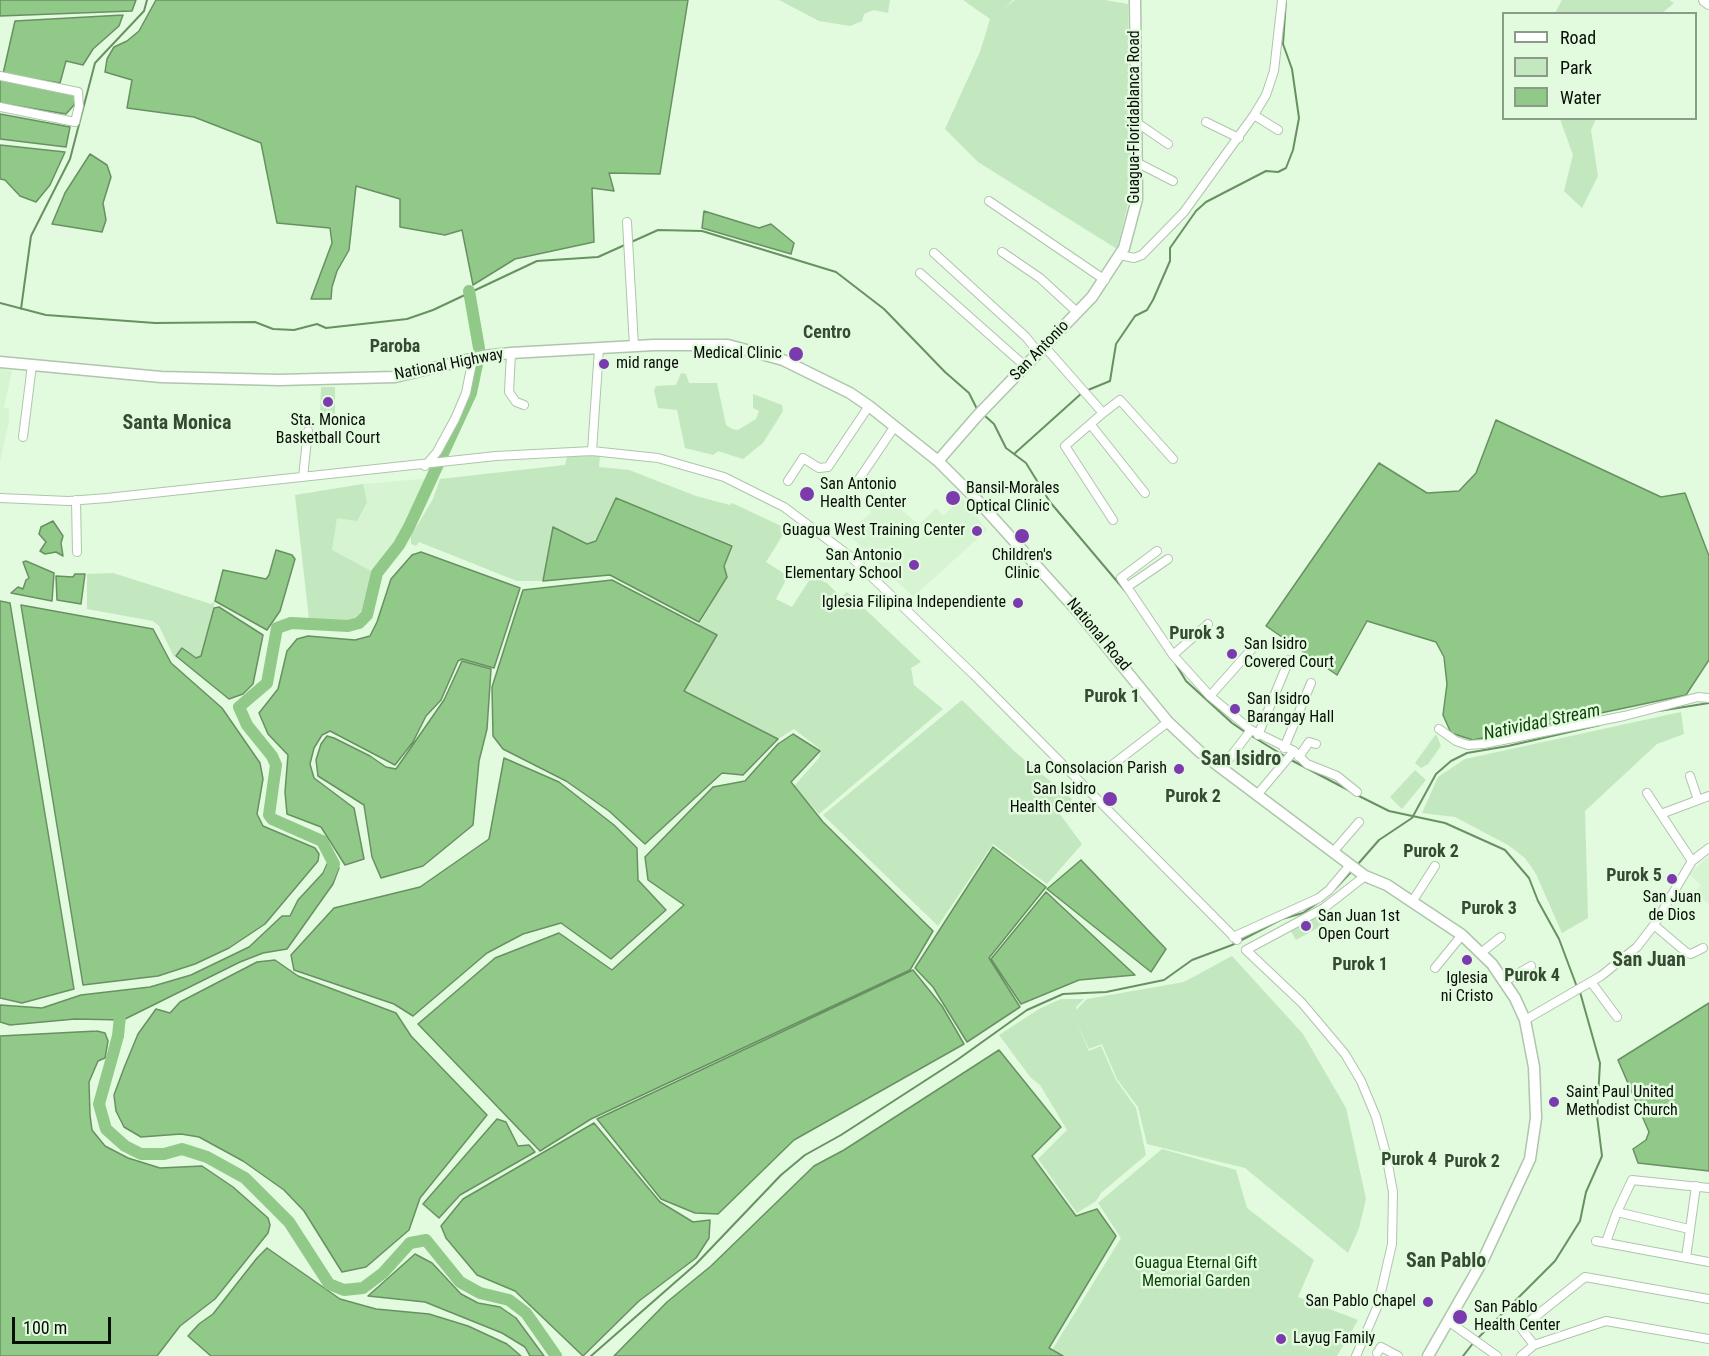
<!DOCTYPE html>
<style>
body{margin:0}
#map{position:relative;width:1709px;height:1356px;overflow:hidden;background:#e2fade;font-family:"Roboto Condensed",sans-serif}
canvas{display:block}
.legend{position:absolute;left:1502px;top:12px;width:195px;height:108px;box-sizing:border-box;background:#e2fade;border:2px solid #8a9c88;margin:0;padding:8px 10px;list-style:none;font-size:18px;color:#070e06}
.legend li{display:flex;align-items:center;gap:12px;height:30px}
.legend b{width:30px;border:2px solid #8a9c88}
.scale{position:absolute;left:12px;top:1317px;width:99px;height:27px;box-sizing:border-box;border:3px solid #070e06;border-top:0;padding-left:8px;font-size:18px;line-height:21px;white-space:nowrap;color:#070e06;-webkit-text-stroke:4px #e2fade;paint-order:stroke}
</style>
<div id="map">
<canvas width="1709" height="1356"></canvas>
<ul class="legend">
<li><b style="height:8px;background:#fff"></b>Road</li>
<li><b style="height:16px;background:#c3e7be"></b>Park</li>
<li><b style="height:16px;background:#91c989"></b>Water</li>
</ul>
<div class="scale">100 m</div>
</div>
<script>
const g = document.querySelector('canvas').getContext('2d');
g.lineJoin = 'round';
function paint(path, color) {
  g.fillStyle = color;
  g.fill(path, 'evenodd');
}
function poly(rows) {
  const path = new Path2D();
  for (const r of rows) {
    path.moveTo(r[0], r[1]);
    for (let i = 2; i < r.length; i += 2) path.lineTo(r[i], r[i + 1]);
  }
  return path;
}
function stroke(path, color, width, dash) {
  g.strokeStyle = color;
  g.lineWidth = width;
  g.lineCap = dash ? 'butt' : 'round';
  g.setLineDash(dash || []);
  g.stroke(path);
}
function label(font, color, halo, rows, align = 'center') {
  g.font = font + ' "Roboto Condensed",sans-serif';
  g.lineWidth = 5;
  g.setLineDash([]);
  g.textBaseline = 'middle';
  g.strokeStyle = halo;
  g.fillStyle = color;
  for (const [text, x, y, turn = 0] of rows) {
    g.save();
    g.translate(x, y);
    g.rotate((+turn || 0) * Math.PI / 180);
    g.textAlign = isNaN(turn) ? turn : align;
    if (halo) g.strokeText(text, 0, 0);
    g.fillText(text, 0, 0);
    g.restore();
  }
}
const built = poly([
 [0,368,12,371,4,408,9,409,9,421,0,462],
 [421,479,425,480,405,528,408,533,373,572,332,551,337,517,367,502,363,484],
 [882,493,919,525,936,508,943,516,962,498,987,530,913,597,846,532,871,513,870,509],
 [1709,856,1709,904,1695,892,1701,885,1689,874]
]);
const green = poly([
 [779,0,890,0,888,13,874,10,864,14,862,21,850,26,819,21],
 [963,0,1013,0,1004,8,1015,0,1105,0,1128,4,1128,127,1131,167,1128,204,1117,249,978,162,945,129,980,52,990,19],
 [1562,0,1669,0,1674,3,1662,13,1555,13],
 [1560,119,1596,119,1591,130,1598,176,1582,208,1564,191,1573,155],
 [681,373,686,374,689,383,717,383,726,425,732,429,738,430,756,419,759,411,753,408,753,394,782,405,783,411,763,443,743,459,718,451,713,455,685,448,677,410,658,408,654,390,656,386,676,385],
 [321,387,335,387,335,417,320,417],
 [568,453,600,454,599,467,629,470,696,496,730,505,732,503,781,526,784,533,766,562,788,576,776,599,792,607,812,576,827,583,841,597,847,592,921,662,911,668,914,685,943,709,819,814,794,786,819,758,821,750,794,729,778,739,684,690,716,635,699,625,727,577,724,566,733,545,616,498,596,541,587,544,553,528,543,581,517,581,419,542,416,546,411,544,411,536,433,499,440,479,565,465],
 [363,484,367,502,357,521,337,518,332,550,373,572,363,614,358,621,347,624,309,619,295,495],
 [113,573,211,604,215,601,201,656,196,658,182,648,174,657,159,626,153,621,87,609,87,574],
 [962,700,1014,751,1072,799,1059,813,1082,844,1047,884,993,844,938,926,823,815],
 [1681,712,1684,734,1657,744,1585,811,1588,918,1562,933,1536,874,1525,858,1508,845,1455,817,1422,813,1438,777,1465,759],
 [1436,734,1441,746,1428,764,1421,768,1415,763],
 [1415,770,1426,780,1402,809,1390,797],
 [1317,913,1323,925,1296,940,1289,928],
 [1232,956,1303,1034,1346,1108,1366,1199,1359,1228,1348,1253,1245,1168,1147,1144,1138,1107,1117,1079,1102,1044,1089,1049,1075,1019,1089,1051,1101,1046,1116,1080,1136,1108,1146,1155,1101,1193,1096,1201,1077,1213,1038,1159,1067,1130,1040,1085,1031,1078,999,1035,1039,1009,1061,999,1084,999,1076,1007,1076,1010,1087,999,1184,982],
 [1162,1149,1236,1170,1247,1208,1314,1260,1298,1297,1358,1320,1337,1356,1063,1356,1052,1350,1121,1238,1098,1203]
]);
const water = poly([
 [0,0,136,0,132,11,0,16,0,0],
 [156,0,688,0,660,174,609,173,614,191,592,188,594,242,515,259,473,285,462,230,445,235,400,227,400,199,356,186,349,250,337,271,332,287,331,299,311,299,332,243,330,228,277,223,261,143,194,117,127,108,132,80,105,72,107,59,114,47,127,41,139,31,156,0],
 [123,15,119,26,93,49,83,65,66,61,60,83,3,74,15,21,123,15],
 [0,79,76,93,74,105,66,114,0,103,0,79],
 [0,114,70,127,66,147,0,139,0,114],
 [0,145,65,152,50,185,36,202,20,196,5,180,0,179,0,145],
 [90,154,107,165,111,177,103,203,106,220,102,232,52,224,65,193,90,154],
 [704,211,759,228,771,224,794,243,791,254,702,228,704,211],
 [1496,420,1661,497,1685,493,1709,556,1709,660,1686,695,1473,740,1451,733,1443,715,1447,684,1444,657,1436,642,1367,621,1337,675,1266,626,1379,463,1427,493,1459,491,1476,473,1496,420],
 [616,498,732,546,724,566,727,577,699,622,610,575,543,581,553,527,587,544,596,541,616,498],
 [53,521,63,536,61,543,63,556,56,552,45,554,40,551,46,542,39,534,41,527,53,521],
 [276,550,292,555,295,559,280,611,267,630,215,601,223,570,266,579,269,575,276,550],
 [421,552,520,588,494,668,462,659,458,661,441,700,426,716,413,742,395,765,330,731,322,735,314,748,310,764,314,778,354,808,364,859,345,865,321,827,287,814,285,792,288,755,268,734,259,713,278,689,287,651,297,639,308,636,355,640,370,636,377,622,391,579,412,555,421,552],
 [26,561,54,573,52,601,11,593,18,587,23,589,26,580,29,578,23,562,26,561],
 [75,574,85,574,81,604,57,600,56,576,73,577,75,574],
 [612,580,717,635,684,691,778,739,743,775,722,773,645,844,609,811,566,781,503,749,493,736,492,687,523,590,612,580],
 [0,601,10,603,74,989,22,1003,0,998,0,601],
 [21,605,153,629,171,663,222,708,260,763,263,779,257,814,263,826,315,848,319,854,318,861,265,924,229,948,195,964,158,976,83,985,21,605],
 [219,607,263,635,253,684,243,694,229,699,176,656,182,648,196,658,201,656,214,608,219,607],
 [462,661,491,669,487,729,479,761,473,825,423,866,381,878,372,857,364,805,318,776,316,760,321,744,327,736,334,738,370,756,386,767,396,769,444,700,462,661],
 [793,734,820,751,791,782,823,822,933,931,910,970,591,1119,540,1151,418,1024,495,958,559,933,612,970,684,905,648,880,645,857,713,787,745,781,778,744,793,734],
 [504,758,559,782,614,825,637,848,638,880,666,910,611,959,561,923,523,934,487,953,413,1016,394,1004,294,970,291,955,334,908,420,887,489,839,504,758],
 [993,847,1046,887,989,958,1020,1007,967,1042,933,987,915,968,993,847],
 [1081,860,1166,949,1151,972,1047,889,1081,860],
 [328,862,339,868,333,884,287,949,263,953,240,962,123,1020,75,1019,10,1025,0,1022,0,1005,42,1008,81,995,150,987,191,975,249,947,282,916,290,916,298,900,323,873,328,862],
 [1046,892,1135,975,1079,980,1021,1004,991,959,1046,892],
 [275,960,298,976,396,1013,411,1036,487,1115,420,1198,409,1230,366,1267,342,1272,304,1211,284,1190,243,1161,199,1137,181,1134,141,1137,124,1127,116,1111,114,1095,124,1068,138,1034,156,1009,170,1013,180,1002,257,962,275,960],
 [913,970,942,1006,964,1044,794,1140,718,1214,695,1213,661,1199,597,1119,913,970],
 [1709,1003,1709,1171,1638,1163,1633,1149,1646,1140,1649,1132,1618,1060,1709,1003],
 [97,1031,105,1033,108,1041,105,1058,98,1061,89,1082,90,1115,92,1130,105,1146,128,1158,160,1168,202,1166,233,1187,268,1218,270,1225,268,1233,215,1299,180,1326,157,1356,0,1356,0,1036,97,1031],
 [999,1050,1061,1127,1032,1156,1076,1216,1097,1209,1116,1236,1049,1348,1063,1356,614,1356,667,1302,711,1266,814,1166,844,1150,999,1050],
 [497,1119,506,1122,518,1146,529,1145,535,1152,460,1195,439,1218,423,1204,497,1119],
 [594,1123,660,1202,693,1222,710,1220,709,1238,696,1258,639,1301,583,1356,515,1291,477,1275,446,1238,441,1226,463,1199,594,1123],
 [267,1248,340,1299,376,1309,429,1314,468,1326,507,1344,521,1356,211,1356,188,1336,199,1324,213,1314,257,1258,267,1248],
 [415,1254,432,1263,461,1294,478,1303,500,1307,516,1318,544,1356,530,1356,525,1347,502,1333,425,1302,368,1296,415,1254]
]);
const stream = poly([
 [0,303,46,315,155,323,255,322,273,329,294,330,317,324,326,328,407,319,433,310,537,261,598,257,658,230,702,231,836,272,884,309,945,372,969,393,977,409],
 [21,309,31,236,70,159,95,63,144,11,147,0],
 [1088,390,1110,381,1116,344,1135,316,1147,310,1153,300,1170,261,1170,248,1196,211,1206,202,1266,171,1278,172,1286,168,1293,150,1299,118,1292,69,1283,44,1286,0],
 [984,415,994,424,1006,448,1026,463,1050,502,1126,592],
 [1014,454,1083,392],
 [1175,663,1186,681,1232,723,1245,732],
 [1659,711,1709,703],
 [1250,735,1286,757],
 [1291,760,1350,791],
 [1357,795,1389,811,1445,823,1505,850,1529,878,1538,901,1559,939,1577,987],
 [1358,864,1379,840,1412,818,1436,774,1451,761,1467,753,1508,746,1600,725],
 [1335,889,1352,871],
 [1478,1338,1555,1261,1580,1221,1586,1192,1602,1156,1597,1116,1600,1063,1580,992],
 [591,1356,696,1264,781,1175,805,1155,841,1135,957,1060,1027,1010,1063,994,1106,992,1164,980,1192,960,1232,945,1282,919,1303,913,1319,902],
 [1463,1356,1474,1342]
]);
const river = poly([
 [469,291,479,348],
 [328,878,334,864,322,841,272,819,269,815,276,765,272,756,247,725,239,707,267,683,277,628,291,623,348,626,359,623,367,615,377,573,399,545,409,527,471,393,477,364],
 [121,1006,118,1036,99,1104,106,1129,125,1146,141,1154,164,1154,182,1149,207,1157,245,1178,289,1222,329,1284,344,1290,363,1288,383,1273,410,1243,426,1240,460,1282,480,1293,509,1300,526,1313,556,1356]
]);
const minor = poly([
 [0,76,78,92,79,106,75,122,0,107],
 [1254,115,1278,130],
 [1136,122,1168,144],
 [1206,122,1239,138],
 [1136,162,1173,181],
 [989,201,1105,280],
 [627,222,634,346],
 [1002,252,1040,278,1077,312],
 [934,253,1026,337,1038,352],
 [1120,255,1134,258,1142,255,1184,212,1254,115,1266,95,1274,71,1282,0],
 [920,273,1025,366],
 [1044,346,1103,413,1065,446,1113,520],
 [511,353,509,392,516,402,524,405],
 [1103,413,1120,400,1173,459],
 [1091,425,1145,493],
 [23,437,32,365],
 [592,451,599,349],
 [425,466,437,452,455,419,466,393,473,358],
 [303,477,308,431],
 [788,481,803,458,819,468,828,467,869,406],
 [855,485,895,426],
 [0,498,68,501,107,498,496,456,592,451,658,458,724,477,784,507,851,557,974,675,1237,940],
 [76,500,77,552],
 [1157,551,1121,578,1173,655,1210,696,1251,730,1294,751,1307,764,1337,776,1357,792],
 [1127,587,1168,559],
 [1173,655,1208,624],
 [1210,696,1257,643],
 [1439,729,1456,741,1468,745,1483,744,1624,716,1698,697,1709,698],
 [1258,735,1289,660],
 [1284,748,1311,683],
 [1299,757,1309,742,1316,744],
 [1222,768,1251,730],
 [1107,769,1168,722],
 [1690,776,1698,800],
 [1647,793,1692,861],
 [1257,795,1294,751],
 [1661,814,1709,796],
 [1333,852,1359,822],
 [1412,902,1435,866],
 [1654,925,1687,953,1691,954,1703,948],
 [1233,937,1319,898,1329,890,1350,865],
 [1482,952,1501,937],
 [1435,968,1462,935],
 [1505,981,1531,966],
 [1591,982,1617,1017],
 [1525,1020,1601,976,1637,947,1654,925,1692,861,1709,848],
 [1689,1229,1617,1212,1632,1180,1709,1188],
 [1596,1241,1709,1262],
 [1606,1242,1617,1212],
 [1686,1258,1696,1186],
 [1448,1321,1497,1356],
 [1534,1345,1521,1328,1585,1277,1709,1299],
 [1377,1353,1381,1347,1398,1356],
 [1356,1356,1378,1305,1392,1244,1393,1192,1386,1154,1376,1117,1361,1081,1345,1054,1302,1003,1246,950,1324,908,1365,876],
 [1521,1356,1534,1345,1606,1321,1709,1339]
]);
const major = poly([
 [0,362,161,377,279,380,395,377,483,356,511,353,654,345,728,345,783,360,850,393,869,406,938,461,978,501,1079,613,1168,722,1200,752,1365,876,1387,885,1462,935,1492,964,1515,998,1525,1020,1534,1067,1536,1118,1530,1159,1483,1260,1428,1356],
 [938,461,978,415,1092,297,1124,248,1137,199,1135,0]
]);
const highway = poly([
 [1705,0,1709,3]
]);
const markers = [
 [796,354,8,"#7b3aae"],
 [604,364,6,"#7b3aae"],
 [328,402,6,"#7b3aae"],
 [807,494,8,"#7b3aae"],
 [953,498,8,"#7b3aae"],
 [977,531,6,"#7b3aae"],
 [1022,536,8,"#7b3aae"],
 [914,565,6,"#7b3aae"],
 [1018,603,6,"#7b3aae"],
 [1232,654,6,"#7b3aae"],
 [1235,709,6,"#7b3aae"],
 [1179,769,6,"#7b3aae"],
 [1110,799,8,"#7b3aae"],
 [1672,879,6,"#7b3aae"],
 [1306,926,6,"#7b3aae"],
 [1467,960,6,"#7b3aae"],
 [1554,1102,6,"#7b3aae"],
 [1428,1302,6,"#7b3aae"],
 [1460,1317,8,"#7b3aae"],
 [1281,1339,6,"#7b3aae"]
];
const streetNames = [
 ["Guagua-Floridablanca Road",1135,117,-90],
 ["San Antonio",1040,351,-46],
 ["National Highway",449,365,-11],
 ["National Road",1098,635,50]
];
const poiNames = [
 ["Medical Clinic",782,354,"right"],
 ["mid range",616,364],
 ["Sta. Monica",328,421,"center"],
 ["Basketball Court",328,439,"center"],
 ["San Antonio",820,485],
 ["Health Center",820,503],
 ["Bansil-Morales",966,489],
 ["Optical Clinic",966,507],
 ["Guagua West Training Center",965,531,"right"],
 ["San Antonio",902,556,"right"],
 ["Elementary School",902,574,"right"],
 ["Children's",1022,556,"center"],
 ["Clinic",1022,574,"center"],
 ["Iglesia Filipina Independiente",1006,603,"right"],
 ["San Isidro",1244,645],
 ["Covered Court",1244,663],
 ["San Isidro",1247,700],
 ["Barangay Hall",1247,718],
 ["La Consolacion Parish",1167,769,"right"],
 ["San Isidro",1096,790,"right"],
 ["Health Center",1096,808,"right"],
 ["San Juan",1672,898,"center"],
 ["de Dios",1672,916,"center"],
 ["San Juan 1st",1318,917],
 ["Open Court",1318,935],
 ["Iglesia",1467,979,"center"],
 ["ni Cristo",1467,997,"center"],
 ["Saint Paul United",1566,1093],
 ["Methodist Church",1566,1111],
 ["San Pablo Chapel",1416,1302,"right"],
 ["San Pablo",1474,1308],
 ["Health Center",1474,1326],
 ["Layug Family",1293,1339]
];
const parkNames = [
 ["Guagua Eternal Gift",1196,1264],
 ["Memorial Garden",1196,1282]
];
const neighbourhoodNames = [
 ["Centro",827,333],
 ["Paroba",395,347],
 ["Purok 3",1197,634],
 ["Purok 1",1112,697],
 ["Purok 2",1193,797],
 ["Purok 2",1431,852],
 ["Purok 5",1634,876],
 ["Purok 3",1489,909],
 ["Purok 1",1360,965],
 ["Purok 4",1532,976],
 ["Purok 4",1409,1160],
 ["Purok 2",1472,1162]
];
const waterNames = [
 ["Natividad Stream",1542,723,-12]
];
const quarterNames = [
 ["Santa Monica",177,424],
 ["San Isidro",1241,760],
 ["San Juan",1649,961],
 ["San Pablo",1446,1262]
];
paint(built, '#d6f4d1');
paint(green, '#c3e7be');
paint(water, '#91c989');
stroke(water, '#689162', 1.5);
stroke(stream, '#689162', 2);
stroke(river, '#91c989', 12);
stroke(minor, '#aec6ab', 10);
stroke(major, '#aec6ab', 13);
stroke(highway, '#aec6ab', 14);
stroke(minor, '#fff', 8);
stroke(major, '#fff', 10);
stroke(highway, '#fff', 12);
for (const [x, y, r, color] of markers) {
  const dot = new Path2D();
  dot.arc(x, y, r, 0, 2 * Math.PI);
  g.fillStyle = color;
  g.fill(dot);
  stroke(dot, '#e2fade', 2);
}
label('16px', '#070e06', '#e2fade', streetNames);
label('16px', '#070e06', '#e2fade', poiNames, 'left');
label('16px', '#043f00', '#e2fade', parkNames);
label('bold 18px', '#364a33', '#e2fade', neighbourhoodNames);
label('italic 18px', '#0c4505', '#e2fade', waterNames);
label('bold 20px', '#364a33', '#e2fade', quarterNames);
</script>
